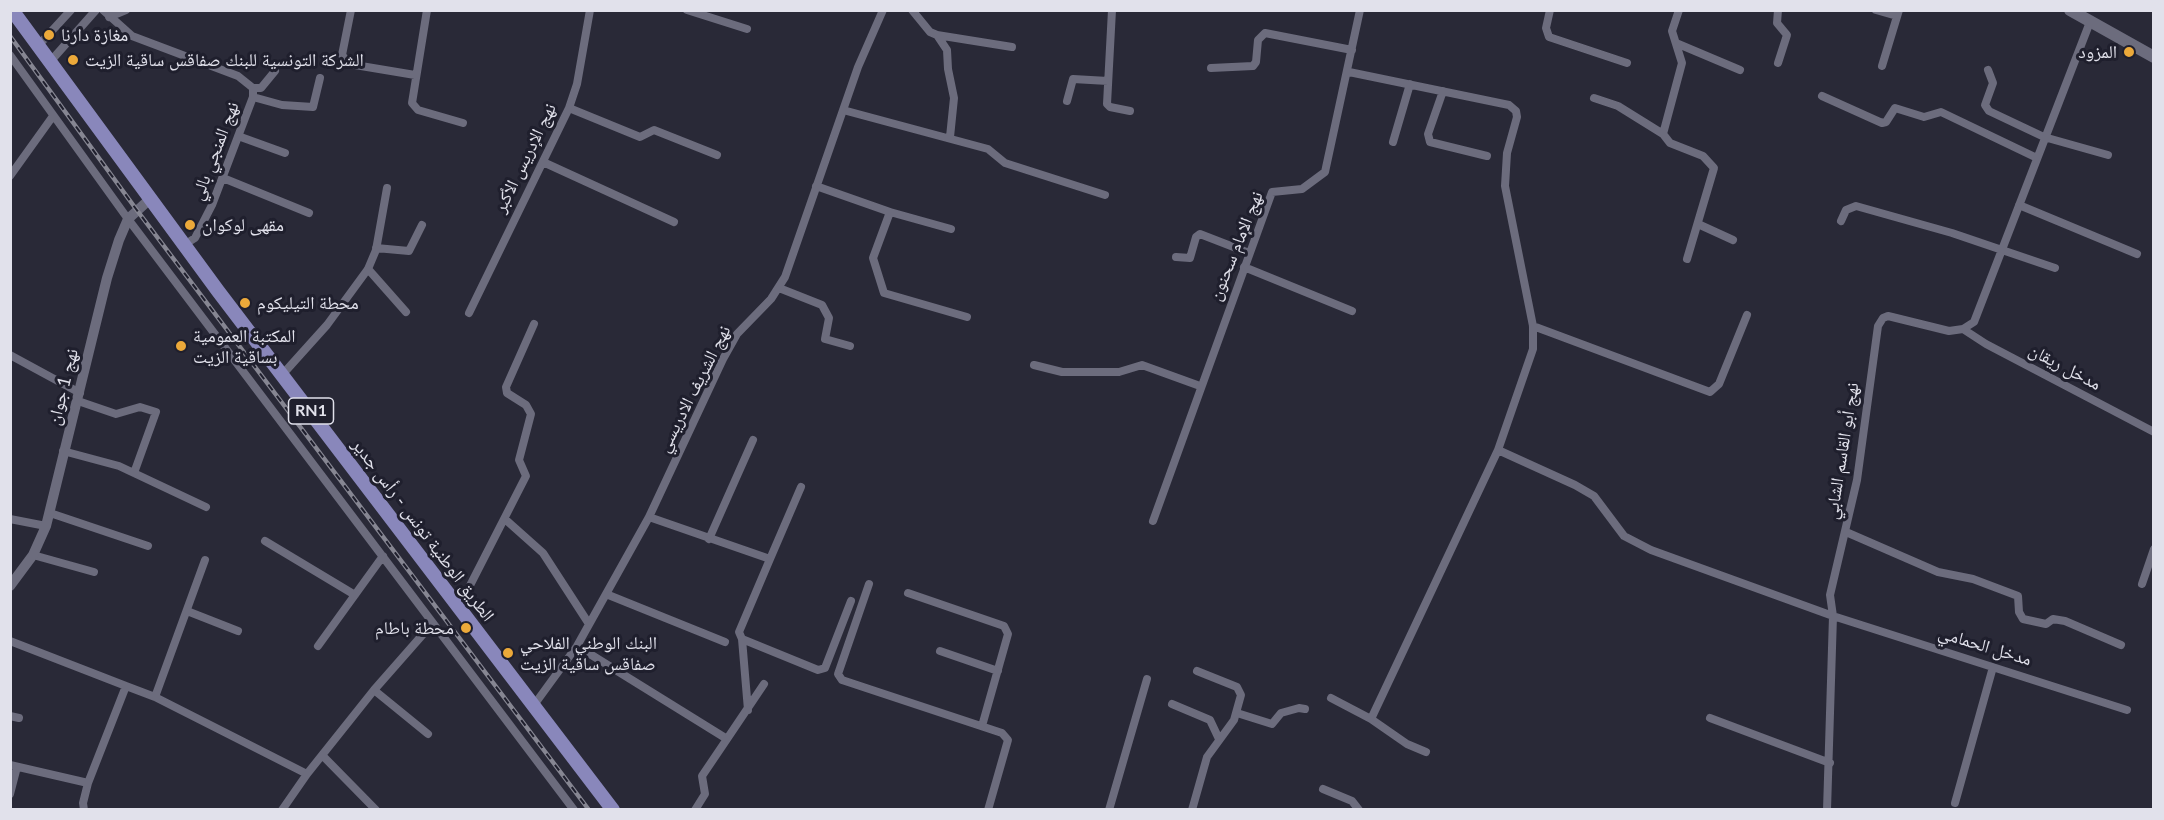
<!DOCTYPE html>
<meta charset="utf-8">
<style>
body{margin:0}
#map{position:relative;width:2164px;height:820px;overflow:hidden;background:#292937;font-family:Lato,sans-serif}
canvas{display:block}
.frame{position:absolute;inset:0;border:12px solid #e1e1eb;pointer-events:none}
</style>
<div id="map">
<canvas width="2164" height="820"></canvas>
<div class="frame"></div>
</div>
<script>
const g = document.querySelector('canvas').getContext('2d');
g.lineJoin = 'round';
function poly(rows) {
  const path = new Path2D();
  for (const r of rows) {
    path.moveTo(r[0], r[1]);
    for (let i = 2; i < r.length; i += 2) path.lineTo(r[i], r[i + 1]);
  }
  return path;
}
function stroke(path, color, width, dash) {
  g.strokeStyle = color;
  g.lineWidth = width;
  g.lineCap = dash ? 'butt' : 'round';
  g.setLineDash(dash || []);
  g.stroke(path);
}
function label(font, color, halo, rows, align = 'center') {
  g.font = font + ' Lato,"Noto Naskh Arabic",sans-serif';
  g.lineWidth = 6;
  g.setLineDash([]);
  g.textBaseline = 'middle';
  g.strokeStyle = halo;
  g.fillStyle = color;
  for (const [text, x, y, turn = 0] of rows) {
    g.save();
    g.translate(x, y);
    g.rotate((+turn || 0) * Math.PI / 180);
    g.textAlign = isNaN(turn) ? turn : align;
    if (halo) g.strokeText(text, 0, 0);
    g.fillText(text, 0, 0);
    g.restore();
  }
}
const minor = poly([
 [103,10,132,36,238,76,253,88,253,97,212,205,195,238,184,245],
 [351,10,342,55,349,64,415,75],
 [427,10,412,103,418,110,463,123],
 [687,10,747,29],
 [912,10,930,32,937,35,1012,47],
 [1112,10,1107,104,1110,107,1130,111],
 [1550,10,1546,28,1549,37,1627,63],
 [1679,10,1672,31,1682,63,1663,134,1670,143,1703,156,1714,168,1687,259],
 [1876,10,1897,16],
 [109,17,126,10],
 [937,35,947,50,948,69,954,98,950,137],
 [1676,43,1740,70],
 [37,47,71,10],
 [10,55,128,219,574,810],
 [49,63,96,10],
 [1778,63,1787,35,1777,23,1778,10],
 [1882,66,1899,10],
 [1211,68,1253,66,1256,62,1258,40,1265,33,1352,50],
 [1988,70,1993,83,1985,105,1989,111,2044,137,2108,155],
 [1349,72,1509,105,1516,111,1517,117,1507,153,1505,186,1533,326,1533,349,1498,450,1371,719,1407,744,1426,752],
 [253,88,261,88,275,71],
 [1443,91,1428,134,1430,142,1487,156],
 [1822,96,1882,123,1886,122,1895,108,1924,117,1941,112,2037,158],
 [253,97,282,105,313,107,320,78],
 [1594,98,1618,106,1663,134],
 [1067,101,1073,79,1108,81],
 [569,108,640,137,654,130,717,155],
 [843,110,988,149,1005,163,1105,195],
 [238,136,285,153],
 [1393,142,1410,84],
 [543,162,674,222],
 [10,176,53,116],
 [223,178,309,213],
 [816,186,890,212,951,229],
 [2019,205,2137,254],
 [890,212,873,258,884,293,967,317],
 [1841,221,1846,210,1856,206,1952,233,2055,268],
 [1698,224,1733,240],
 [376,248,409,251,422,225],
 [1176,257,1190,258,1196,237,1200,234,1249,253],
 [1244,267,1352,311],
 [368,269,406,312],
 [779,288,822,305,829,318,825,339,850,346],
 [469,313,569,108,577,84,590,10],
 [1533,326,1710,392,1719,384,1747,315],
 [1963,329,1986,344,2154,432],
 [10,355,80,393],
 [1034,365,1062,372,1119,372,1142,365,1200,386],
 [282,375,327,325,368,269,376,250,387,188],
 [78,401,116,414,140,407,156,412,134,473],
 [1498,450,1575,485,1594,496,1624,536,1651,550,1833,616,2127,710],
 [63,451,119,466,206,507],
 [50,513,148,546],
 [649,517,770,559,801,487],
 [10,519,46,526],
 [506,520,543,553,589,624],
 [1153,521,1272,192,1302,189,1325,172,1360,10],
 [1846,532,1938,572,1973,579,2018,596,2019,612,2023,619,2046,624,2053,619,2065,621,2121,645],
 [709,539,753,440],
 [265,541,355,595],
 [33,555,94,572],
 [770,559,739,632,742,639,818,670,825,668,851,601],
 [869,584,838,674,842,680,1002,733,1008,740,988,810],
 [2142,584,2154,549],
 [908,593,1004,626,1008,634,982,726],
 [606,594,725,642],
 [459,607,526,476,519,460,531,414,526,405,507,393,506,387,534,324],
 [187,611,238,631],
 [742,639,748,710],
 [10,641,126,686],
 [318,646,383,556],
 [577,646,727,739,764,684],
 [940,651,998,671],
 [374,690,428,734],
 [155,697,205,560],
 [1331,698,1371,719],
 [1172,704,1210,720,1219,739],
 [534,705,577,646,649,517,723,359,737,334,771,299,785,277,858,67,883,10],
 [1237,713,1272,724,1281,713,1299,708,1305,709],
 [10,716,19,718],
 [1710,718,1830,763],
 [322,755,376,810],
 [10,765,88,783,83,803,84,810],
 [88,783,126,686,155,697,307,774],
 [1323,789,1352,801,1359,810],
 [10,794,17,767],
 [1955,803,1993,667],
 [282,810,307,774,374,690,432,624],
 [695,810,705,794,702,776,727,739],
 [1109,810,1147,679],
 [1192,810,1207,757,1234,720,1241,695,1237,687,1197,671],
 [1827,810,1833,616,1830,595,1857,480,1878,326,1883,318,1888,316,1949,331,1963,329,1974,322,2090,22]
]);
const tertiary = poly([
 [10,586,33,555,46,526,107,278,119,240,128,219,150,199]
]);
const secondary = poly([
 [2070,10,2154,57]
]);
const primary = poly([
 [12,10,218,291,613,810]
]);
const rail = poly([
 [10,36,136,209,589,810]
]);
const markers = [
 [49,35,6,"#eca93a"],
 [2129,52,6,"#eca93a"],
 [73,60,6,"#eca93a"],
 [190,225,6,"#eca93a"],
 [245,303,6,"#eca93a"],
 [181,346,6,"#eca93a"],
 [466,628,6,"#eca93a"],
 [508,653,6,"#eca93a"]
];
const shields = [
 [311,411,45]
];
const shieldNames = [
 ["RN1",311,411]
];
const poiNames = [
 ["مغازة دارنا",61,35],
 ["المزود",2117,52,"right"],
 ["الشركة التونسية للبنك صفاقس ساقية الزيت",85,60],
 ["مقهى لوكوان",202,225],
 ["محطة التيليكوم",257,303],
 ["المكتبة العمومية",193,336],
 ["بساقية الزيت",193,357],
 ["محطة باطام",454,628,"right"],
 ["البنك الوطني الفلاحي",520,643],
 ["صفاقس ساقية الزيت",520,664]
];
const streetNames = [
 ["نهج المنجي بالي",215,151,-69],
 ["نهج الإدريس الأكبر",525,158,-64],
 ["نهج الإمام سحنون",1236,246,-68],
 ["مدخل ريقان",2065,367,28],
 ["نهج 1 جوان",63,387,-76],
 ["نهج الشريف الادريسي",694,389,-63],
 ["نهج أبو القاسم الشابي",1842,451,-81],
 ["الطريق الوطنية تونس - رأس جدير",423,530,53],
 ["مدخل الحمامي",1985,646,17]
];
stroke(minor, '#6c6c7d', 8);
stroke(tertiary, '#6c6c7d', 10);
stroke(secondary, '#6c6c7d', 12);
stroke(primary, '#8987bb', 14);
stroke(rail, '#868692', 4.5);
stroke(rail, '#1f1f2d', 2, [7]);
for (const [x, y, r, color] of markers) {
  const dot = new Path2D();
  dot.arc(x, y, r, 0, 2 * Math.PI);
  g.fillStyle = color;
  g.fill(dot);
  stroke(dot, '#1f1f2d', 2);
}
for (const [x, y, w] of shields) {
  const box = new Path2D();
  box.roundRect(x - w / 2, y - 13, w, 26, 4.5);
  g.fillStyle = '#1f1f2d';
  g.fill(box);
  stroke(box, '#e1e1eb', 1.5);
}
label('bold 16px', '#e1e1eb', null, shieldNames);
label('18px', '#e1e1eb', '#1f1f2d', poiNames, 'left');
label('18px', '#e1e1eb', '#1f1f2d', streetNames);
</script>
